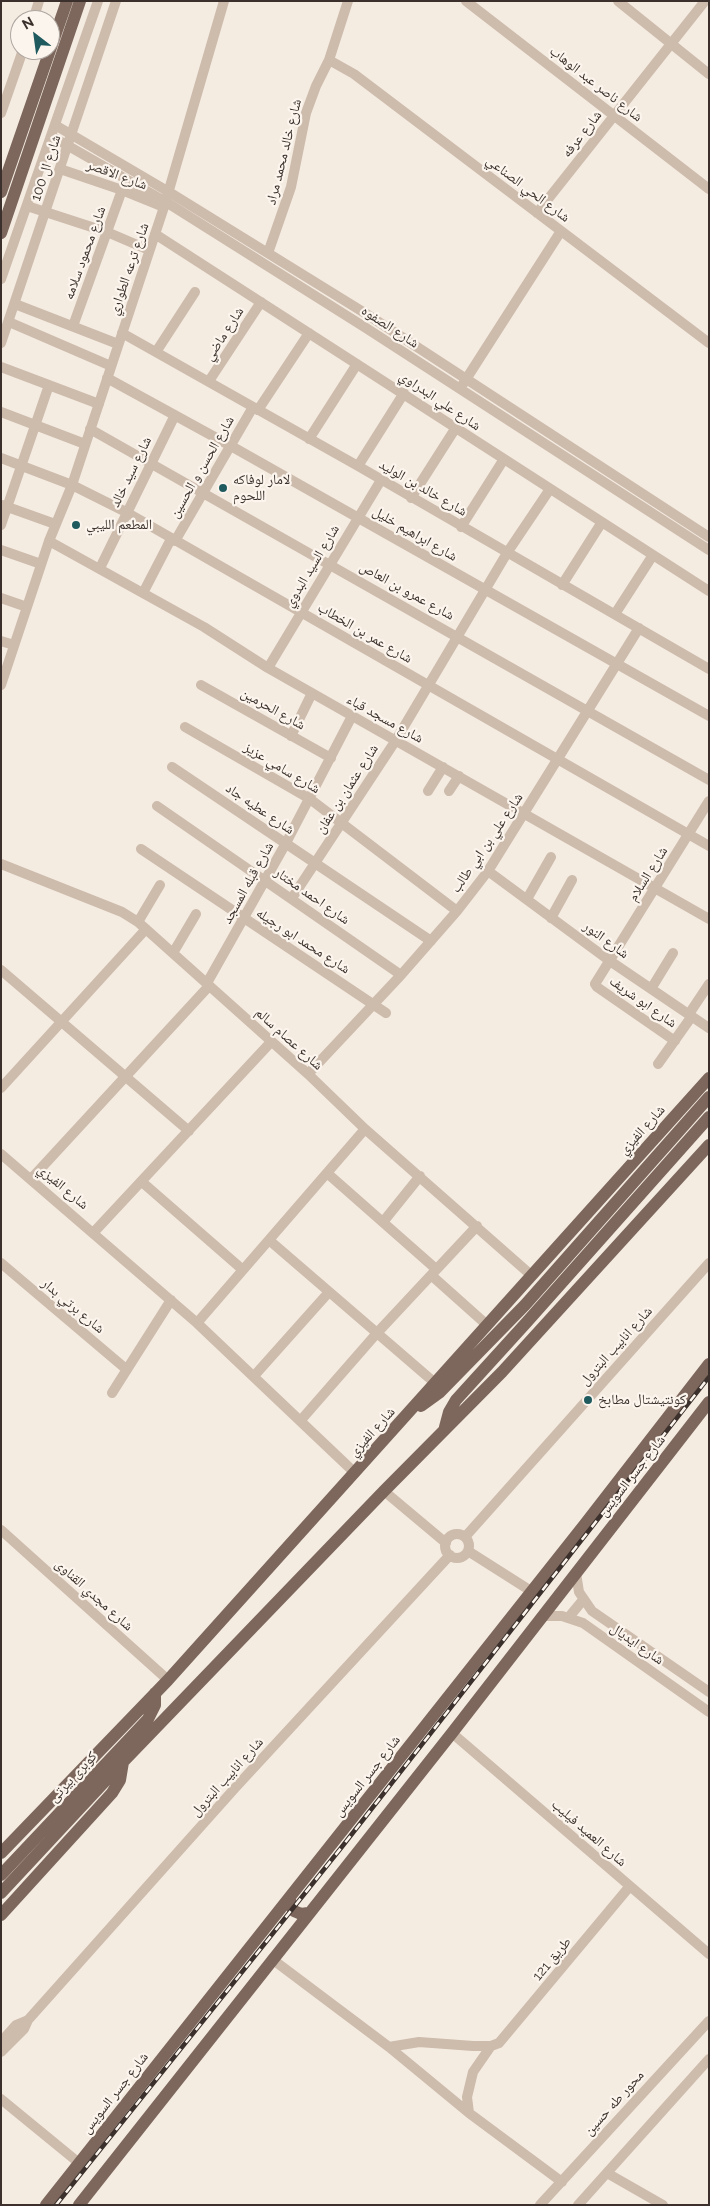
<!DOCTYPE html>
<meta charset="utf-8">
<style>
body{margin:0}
#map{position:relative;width:710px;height:2206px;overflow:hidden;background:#f4ebe1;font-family:Raleway,sans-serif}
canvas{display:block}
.frame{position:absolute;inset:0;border:2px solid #3b302b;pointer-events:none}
.north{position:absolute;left:10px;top:10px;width:50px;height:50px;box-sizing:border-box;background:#fbf5ee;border:1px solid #aea6a0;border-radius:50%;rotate:330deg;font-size:14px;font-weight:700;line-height:20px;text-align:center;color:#3b302b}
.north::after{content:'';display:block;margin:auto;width:18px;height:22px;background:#1f5a5e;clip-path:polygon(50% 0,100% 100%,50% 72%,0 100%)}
</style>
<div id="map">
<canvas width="710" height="2206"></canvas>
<div class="frame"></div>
<div class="north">N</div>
</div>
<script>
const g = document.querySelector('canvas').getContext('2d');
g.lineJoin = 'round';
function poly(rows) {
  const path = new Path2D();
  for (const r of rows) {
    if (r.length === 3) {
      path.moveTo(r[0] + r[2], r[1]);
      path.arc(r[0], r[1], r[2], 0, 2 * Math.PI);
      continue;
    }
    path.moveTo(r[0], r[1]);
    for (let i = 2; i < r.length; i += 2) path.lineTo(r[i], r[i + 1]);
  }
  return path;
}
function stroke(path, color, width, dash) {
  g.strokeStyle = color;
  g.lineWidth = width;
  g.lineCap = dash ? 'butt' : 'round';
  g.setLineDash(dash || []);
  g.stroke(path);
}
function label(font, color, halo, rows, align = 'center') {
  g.font = font + ' Raleway,"Noto Naskh Arabic",sans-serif';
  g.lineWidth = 4.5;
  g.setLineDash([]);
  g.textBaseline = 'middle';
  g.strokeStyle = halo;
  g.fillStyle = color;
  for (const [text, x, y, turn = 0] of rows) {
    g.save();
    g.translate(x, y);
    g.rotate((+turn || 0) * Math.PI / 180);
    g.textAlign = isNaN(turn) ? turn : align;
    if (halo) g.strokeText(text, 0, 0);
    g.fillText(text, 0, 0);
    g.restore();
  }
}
const minor = poly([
 [466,1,709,189],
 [618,1,709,74],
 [33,20,39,1],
 [329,60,354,74,709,343],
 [1,113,23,50],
 [55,125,169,192,368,315,709,537],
 [51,136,166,202,366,328,709,550],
 [60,169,122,190,164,207],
 [27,206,107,232,149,250],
 [537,213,705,1],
 [155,234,709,591],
 [268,253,291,187,306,113,316,86,329,60,348,1],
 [1,279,98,1],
 [15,304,118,344],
 [9,322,111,366],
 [73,326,122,190],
 [122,333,358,466,709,669],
 [1,343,116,1],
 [156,352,195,292],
 [1,367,99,404],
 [107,378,231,446,709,716],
 [209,381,261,302],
 [463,384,561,231],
 [258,410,309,333],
 [1,412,85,444],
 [90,429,709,780],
 [309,439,357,364],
 [1,458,72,485,126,512,709,846],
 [358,466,404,393],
 [411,498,455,429],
 [2,505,55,524],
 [1,525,49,385],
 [461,527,504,459],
 [49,541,204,627,268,668,709,919],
 [175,541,253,407],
 [1,550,41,564],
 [100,568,175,415],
 [562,585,602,522],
 [143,593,171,539],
 [1,598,27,607],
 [615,614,653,555],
 [1,641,14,645],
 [268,668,381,480],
 [1,685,49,541,72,485,164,207,224,1],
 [201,685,331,758],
 [185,727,310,799,457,911],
 [291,736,312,693],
 [172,767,431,941],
 [428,791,443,767],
 [449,791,459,776],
 [157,806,401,975],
 [141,849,386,1013],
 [1,864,122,912,138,922,308,1074,365,1129,531,1275],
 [488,871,610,961,709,1028],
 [292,898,396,740,507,553,550,489],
 [527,899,551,857],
 [551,918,572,880],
 [138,922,160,885],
 [173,953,196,914],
 [1,970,189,1131],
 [207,983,286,843,352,716],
 [651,989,673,953],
 [689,1014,709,984],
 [675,1041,597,987,595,984,709,801],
 [658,1064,692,1016],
 [308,1074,401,975,457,911,488,871,639,628],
 [1,1088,146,929],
 [1,1154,197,1323,355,1473],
 [327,1173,436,1269],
 [31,1179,209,986],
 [142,1182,243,1270],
 [383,1222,420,1176],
 [94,1232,271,1042],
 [269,1240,377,1333,477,1226],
 [1,1263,126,1369],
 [431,1275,487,1325],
 [197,1323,365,1129],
 [254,1376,329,1292],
 [112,1393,171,1300],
 [301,1420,377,1333,435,1383],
 [384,1491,446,1543],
 [1,1530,168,1680],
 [457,1546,12],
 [465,1537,709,1263],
 [468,1551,531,1591],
 [576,1573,579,1592,592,1611,709,1692],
 [542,1616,562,1616,583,1623,709,1712],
 [569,1617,583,1600],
 [452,1733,709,1954],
 [272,1959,389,2047,469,2113,562,2182],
 [1,2042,16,2025,28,2020],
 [389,2047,419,2042,473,2046,491,2046,499,2043,630,1886],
 [1,2052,24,2029,28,2020,235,1788,450,1555],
 [1,2099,79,2163],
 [469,2113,467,2097,473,2072,491,2046],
 [607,2173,663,2205],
 [540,2205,709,2021],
 [578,2205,709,2059]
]);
const major = poly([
 [1,192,67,1],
 [1,233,80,1],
 [421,1406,439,1393,525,1305,709,1097],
 [445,1427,449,1412,456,1400,526,1323,709,1117],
 [1,1853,168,1680,709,1078],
 [1,1875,148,1719,155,1705,155,1693],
 [1,1893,123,1762,384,1491,502,1372,709,1145],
 [290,1898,290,1905,294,1911,301,1914,308,1913],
 [1,1915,112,1793,120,1780,123,1762],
 [46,2205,585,1524,709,1364],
 [79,2205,452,1733,709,1402]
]);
const rail = poly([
 [56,2205,341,1848,709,1377]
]);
const markers = [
 [223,488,5,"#1f5a5e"],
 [76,525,5,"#1f5a5e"],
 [588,1400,5,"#1f5a5e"]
];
const streetNames = [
 ["شارع ناصر عبد الوهاب",596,84,38],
 ["شارع عرفه",582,134,-52],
 ["شارع خالد محمد مراد",284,152,-76],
 ["شارع ال 100",46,168,-72],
 ["شارع الاقصر",117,175,20],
 ["شارع الحي الصناعي",528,189,37],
 ["شارع محمود سلامه",85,253,-70],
 ["شارع ترعه الطواري",129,269,-71],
 ["شارع الصفوه",390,327,33],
 ["شارع ماضي",224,334,-57],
 ["شارع علي البدراوي",440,401,34],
 ["شارع الحسن و الحسين",202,467,-60],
 ["شارع سيد خالد",131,472,-64],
 ["شارع خالد بن الوليد",423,488,30],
 ["شارع ابراهيم خليل",415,534,30],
 ["شارع السيد البدوي",312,566,-59],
 ["شارع عمرو بن العاص",407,591,29],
 ["شارع عمر بن الخطاب",365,633,30],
 ["شارع الحرمين",273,709,29],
 ["شارع مسجد قباء",385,719,29],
 ["شارع سامي عزيز",282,768,31],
 ["شارع عثمان بن عفان",347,789,-57],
 ["شارع عطيه جاد",260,809,34],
 ["شارع علي بن ابي طالب",487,843,-56],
 ["شارع السلام",648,874,-58],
 ["شارع قبله المسجد",248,883,-61],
 ["شارع احمد مختار",312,896,35],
 ["شارع النور",606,940,36],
 ["شارع محمد ابو رجيله",303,941,33],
 ["شارع ابو شريف",643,1002,35],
 ["شارع عصام سالم",289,1039,42],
 ["شارع الفيزي",642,1130,-48],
 ["شارع الفيزي",63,1187,40],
 ["شارع برتي بدار",73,1306,40],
 ["شارع انابيب البترول",616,1346,-48],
 ["شارع الفيزي",372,1432,-48],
 ["شارع جسر السويس",632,1476,-52],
 ["شارع مجدي القناوى",94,1595,42],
 ["شارع ايديال",637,1644,35],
 ["شارع جسر السويس",367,1776,-52],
 ["كوبرى بيرتى",73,1777,-47],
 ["شارع انابيب البترول",227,1777,-48],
 ["شارع العميد فيليب",589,1833,41],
 ["طريق 121",552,1959,-50],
 ["شارع جسر السويس",115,2093,-52],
 ["محور طه حسين",614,2103,-48]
];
const poiNames = [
 ["لامار لوفاكه",233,480],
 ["اللحوم",233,496],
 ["المطعم الليبي",86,525],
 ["كونتيشتال مطابخ",598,1400]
];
stroke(minor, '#cdbbac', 10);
stroke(major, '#7d675c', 12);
stroke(rail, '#3b302b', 4.5);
stroke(rail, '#fbf5ee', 2.5, [8]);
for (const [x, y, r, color] of markers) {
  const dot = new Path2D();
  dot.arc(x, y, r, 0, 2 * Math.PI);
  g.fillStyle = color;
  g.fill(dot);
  stroke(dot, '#fbf5ee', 2);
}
label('14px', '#3b302b', '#fbf5ee', streetNames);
label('14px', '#3b302b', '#fbf5ee', poiNames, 'left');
</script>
